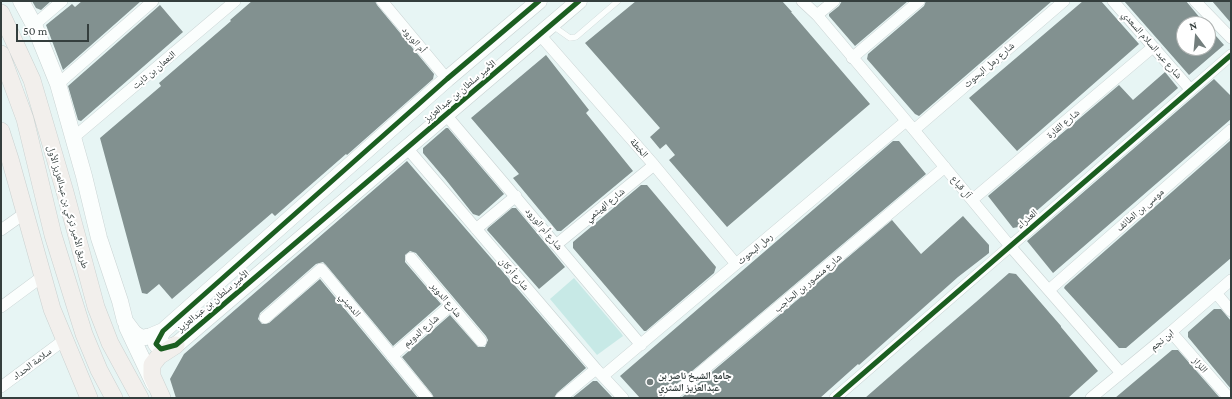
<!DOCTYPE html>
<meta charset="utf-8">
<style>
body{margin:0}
#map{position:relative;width:1232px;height:399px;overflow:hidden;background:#e7f5f4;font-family:"Crimson Pro",serif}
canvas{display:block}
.frame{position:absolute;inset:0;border:2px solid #343e3d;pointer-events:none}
.north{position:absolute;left:1176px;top:16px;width:40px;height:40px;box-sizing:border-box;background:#fff;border:1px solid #aeb2b1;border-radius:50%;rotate:344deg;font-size:11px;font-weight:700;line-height:16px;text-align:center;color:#343e3d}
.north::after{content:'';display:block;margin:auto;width:14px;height:18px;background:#737e7d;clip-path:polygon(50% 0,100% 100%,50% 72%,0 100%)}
.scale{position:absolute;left:16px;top:24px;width:73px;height:18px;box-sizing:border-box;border:2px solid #343e3d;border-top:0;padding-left:5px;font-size:12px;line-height:14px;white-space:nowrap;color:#343e3d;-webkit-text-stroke:3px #fff;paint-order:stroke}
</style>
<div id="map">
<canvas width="1232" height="399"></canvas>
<div class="frame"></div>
<div class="north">N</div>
<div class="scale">50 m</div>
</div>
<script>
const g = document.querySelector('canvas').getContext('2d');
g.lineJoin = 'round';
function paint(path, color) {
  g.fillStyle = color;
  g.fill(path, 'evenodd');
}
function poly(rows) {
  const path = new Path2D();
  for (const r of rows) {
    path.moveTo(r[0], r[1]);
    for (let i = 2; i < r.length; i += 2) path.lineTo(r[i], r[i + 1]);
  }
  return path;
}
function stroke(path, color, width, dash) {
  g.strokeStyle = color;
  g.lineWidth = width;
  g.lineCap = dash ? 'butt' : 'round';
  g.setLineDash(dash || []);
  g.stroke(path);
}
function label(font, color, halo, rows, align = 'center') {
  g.font = font + ' "Crimson Pro","Noto Naskh Arabic",serif';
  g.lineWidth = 4;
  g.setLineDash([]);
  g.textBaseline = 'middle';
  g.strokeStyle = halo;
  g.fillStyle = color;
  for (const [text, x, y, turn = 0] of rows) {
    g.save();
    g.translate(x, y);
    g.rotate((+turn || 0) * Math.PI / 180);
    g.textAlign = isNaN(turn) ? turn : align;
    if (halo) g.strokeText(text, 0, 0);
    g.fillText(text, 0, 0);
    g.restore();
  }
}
const green = poly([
 [574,278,621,333,623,336,597,355,550,299]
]);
const building = poly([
 [32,1,51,1,41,10,36,8],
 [82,1,141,1,63,70,46,25,72,4,75,7],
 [252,1,375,1,377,5,434,74,433,79,347,155,346,154,275,216,272,213,172,299,159,284,147,294,142,293,100,138,161,86,159,83,231,21,230,20],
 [636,1,782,1,792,12,791,12,870,104,727,227,669,160,675,155,666,144,660,149,650,137,660,128,585,43],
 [842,1,908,1,855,46,829,16,829,14,839,6],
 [926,1,1052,1,919,116,915,114,867,59,868,54,924,6],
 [1083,1,1101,1,1139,44,1017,151,969,98],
 [1124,1,1186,1,1205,24,1184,24,1184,48,1208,48,1208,27,1224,45,1189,75],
 [1212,1,1231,1,1231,23],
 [160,5,183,32,81,121,78,120,68,86],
 [546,55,589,110,586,113,633,171,561,231,557,231,513,178,519,174,471,118],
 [1165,72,1178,88,1018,227,1013,228,988,196,1119,85,1133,100],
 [1214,79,1231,96,1231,119,1053,273,1027,241],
 [446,128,448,128,504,194,479,216,473,214,446,180,423,153,423,148],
 [1231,140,1231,258,1126,348,1119,348,1064,288,1065,286],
 [893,141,899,141,926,174,666,393,663,398,640,398,620,376],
 [407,161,586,368,557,393,554,398,434,398,432,394,402,357,450,315,478,347,485,347,488,340,486,336,416,253,410,251,405,255,405,262,441,304,393,346,326,265,323,262,316,264,260,313,258,319,262,324,269,323,320,279,418,398,176,398,170,379,184,354],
 [641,185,647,185,716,267,714,273,646,331,644,331,573,248,573,242],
 [512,208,516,208,565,267,539,289,487,230,488,228],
 [963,216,989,245,989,253,958,277,859,365,858,364,820,398,681,398,892,220,921,254],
 [1009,273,1016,274,1061,326,1061,327,1098,371,1068,398,865,398,920,350,976,302],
 [1214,309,1221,309,1231,321,1231,389,1188,337,1188,332],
 [1172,350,1178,350,1220,398,1115,398],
 [593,381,597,381,613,398,572,398]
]);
const lane = poly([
 [553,26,570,38,576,37,618,1]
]);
const street = poly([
 [382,1,447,79],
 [802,1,817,15,914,130,1010,246,1121,373],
 [1113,1,1190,89],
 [1195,1,1231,38],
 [817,15,834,1],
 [34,25,62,1],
 [540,35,654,165,736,264],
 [852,58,919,1],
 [58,84,153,1],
 [446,115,641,345],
 [914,130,1064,1],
 [73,138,235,1],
 [407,148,596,369,623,398],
 [972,200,1153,47],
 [476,229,516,196],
 [1,230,25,213],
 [557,244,654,165],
 [411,258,481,341],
 [1049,290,1231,130],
 [1216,293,1231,311],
 [1,307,43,276],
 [265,318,321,269,427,398],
 [1171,332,1229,398],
 [392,356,450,306],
 [603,376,906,121],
 [1,387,64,340],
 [561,398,596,369],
 [670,398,945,167],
 [835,398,1231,55],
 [1091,398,1171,332,1231,280]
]);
const secondary = poly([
 [21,1,34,25,58,84,84,176,99,238,120,301,125,321,134,333,141,338,151,336,163,331],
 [539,1,447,79,163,331,156,344,161,349,176,345,579,1],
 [127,327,154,384]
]);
const primary = poly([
 [1,13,32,80,65,192,96,307,110,343,140,398],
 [1,54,25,119,53,235,84,334,99,370,114,398],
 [1,131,10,159,52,309,89,398],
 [162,398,152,376,152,365,159,356,176,345]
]);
const cycleway = poly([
 [539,1,447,79,163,331,156,344,161,349,176,345,579,1],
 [835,398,1231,55]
]);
const markers = [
 [650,382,4,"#737e7d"]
];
const streetNames = [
 ["أم الورود",414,40,50],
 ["شارع عبد السلام السعدي",1152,45,49],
 ["شارع رمل البحوث",989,65,-41],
 ["النعمان بن ثابت",154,70,-40],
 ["الأمير سلطان بن عبدالعزيز",460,91,-40],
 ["شارع القارة",1063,124,-40],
 ["الخطة",639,148,49],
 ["آل قباع",961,187,51],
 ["شارع الهيثمي",605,205,-39],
 ["طريق الأمير تركي بن عبدالعزيز الأول",68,207,74],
 ["موسى بن الطائف",1140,210,-41],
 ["العذراء",1027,219,-41],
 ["شارع أم الورود",544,229,50],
 ["رمل البحوث",755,249,-40],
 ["شارع أركان",514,274,49],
 ["شارع منصور بن الحاجب",808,283,-40],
 ["شارع الدوير",446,300,50],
 ["الأمير سلطان بن عبدالعزيز",213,301,-40],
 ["الدميني",350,305,51],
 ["شارع الدويم",421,331,-41],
 ["ابن نجم",1162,340,-39],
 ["سلامة الحداد",32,364,-37],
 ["اللزاز",1200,365,49]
];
const poiNames = [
 ["جامع الشيخ ناصر بن",658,376],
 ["عبدالعزيز الشثري",658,388]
];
paint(green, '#c7e9e6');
paint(building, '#829190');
stroke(lane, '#c8d2d2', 6);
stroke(street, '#c8d2d2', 12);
stroke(secondary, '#c8d2d2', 17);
stroke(primary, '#cad1d0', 18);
stroke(lane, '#fbfefd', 5.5);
stroke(street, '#fbfefd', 11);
stroke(secondary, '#fbfefd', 16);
stroke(primary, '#f2efec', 17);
stroke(cycleway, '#1b5e20', 5);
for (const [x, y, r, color] of markers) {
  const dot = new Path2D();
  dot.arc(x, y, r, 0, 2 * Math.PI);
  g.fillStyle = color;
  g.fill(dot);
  stroke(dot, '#fff', 1.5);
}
label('10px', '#343e3d', '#fff', streetNames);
label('bold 10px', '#343e3d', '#fff', poiNames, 'left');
</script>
